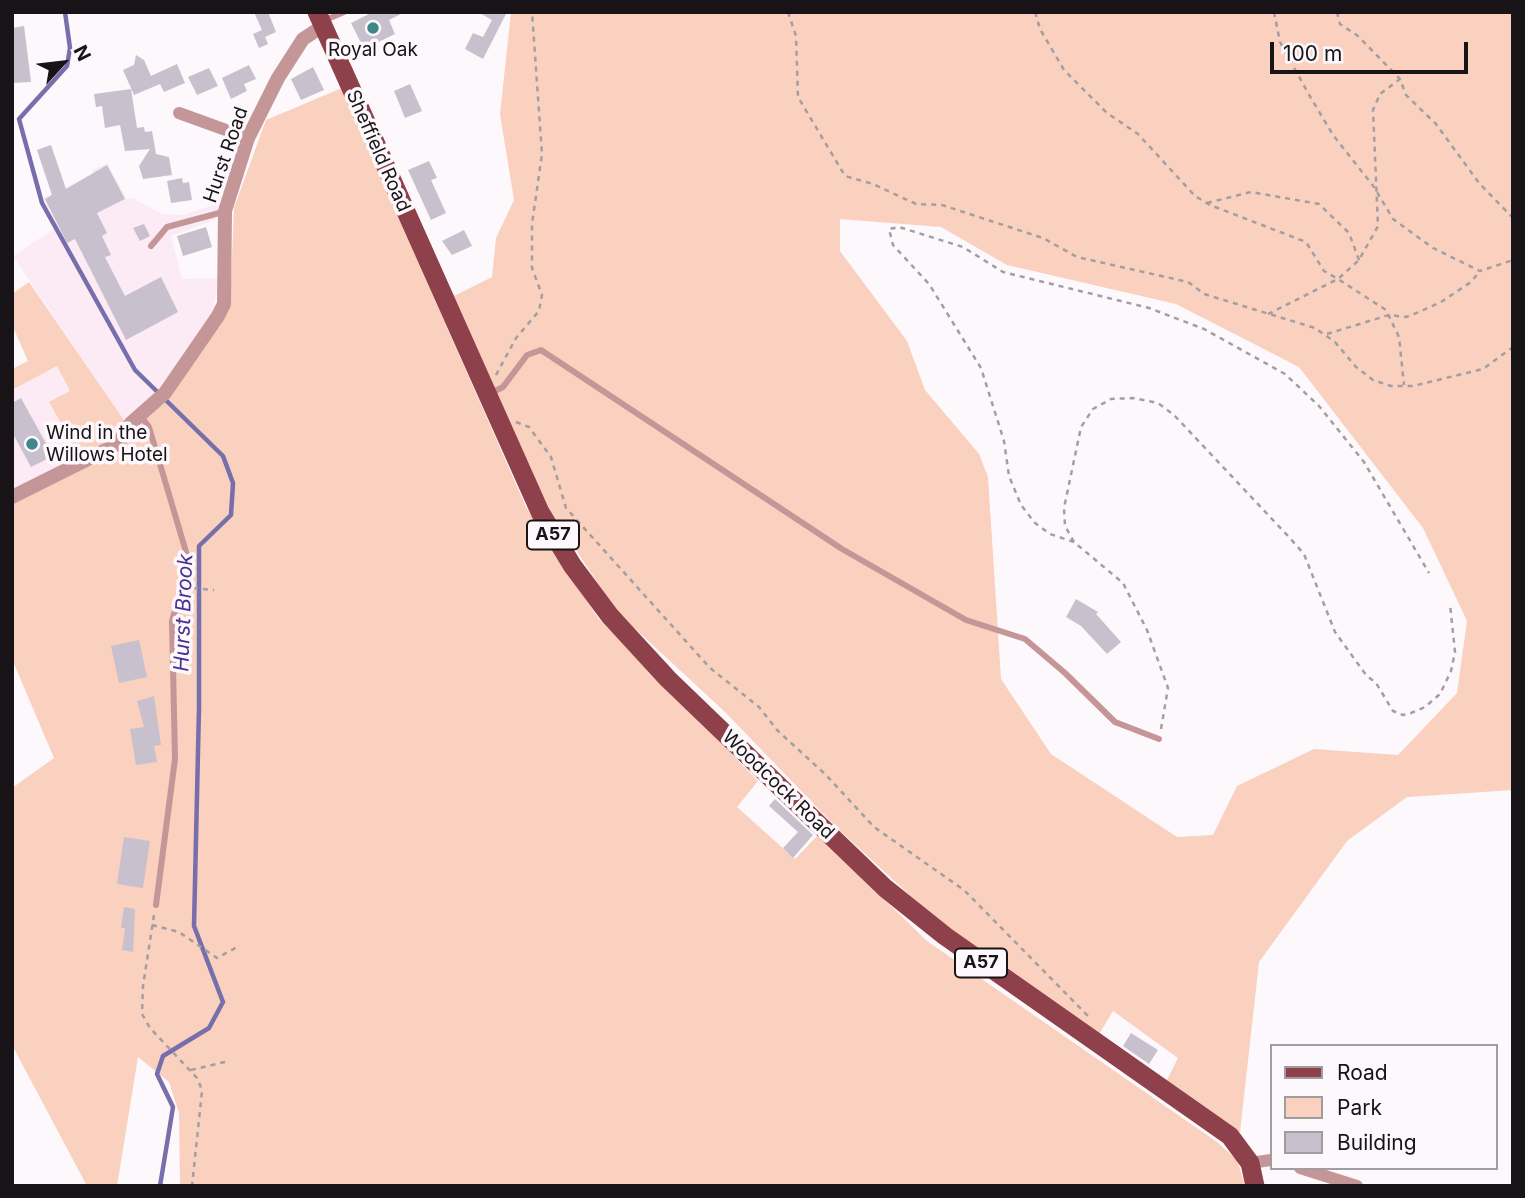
<!DOCTYPE html>
<style>
body{margin:0}
#map{position:relative;width:1525px;height:1198px;overflow:hidden;background:#fdf8fb;font-family:Inter,sans-serif}
canvas{display:block}
.frame{position:absolute;inset:0;border:14px solid #181316;pointer-events:none}
.legend{position:absolute;left:1270px;top:1044px;width:228px;height:126px;box-sizing:border-box;background:#fdf8fb;border:2px solid #a19c9f;margin:0;padding:9px 12px;list-style:none;font-size:21px;color:#181316}
.legend li{display:flex;align-items:center;gap:14px;height:35px}
.legend b{width:35px;border:2px solid #a19c9f}
.north{position:absolute;left:28px;top:28px;width:70px;height:70px;-webkit-text-stroke:5px #fdf8fb;paint-order:stroke;rotate:63deg;font-size:19px;font-weight:700;line-height:28px;text-align:center;color:#181316}
.north::after{content:'';display:block;margin:auto;width:24px;height:32px;background:#181316;clip-path:polygon(50% 0,100% 100%,50% 72%,0 100%)}
.scale{position:absolute;left:1270px;top:42px;width:198px;height:32px;box-sizing:border-box;border:4px solid #181316;border-top:0;padding-left:9px;font-size:21px;line-height:24px;white-space:nowrap;color:#181316;-webkit-text-stroke:5px #fdf8fb;paint-order:stroke}
</style>
<div id="map">
<canvas width="1525" height="1198"></canvas>
<div class="frame"></div>
<ul class="legend">
<li><b style="height:9px;background:#8e414a"></b>Road</li>
<li><b style="height:19px;background:#fad0bf"></b>Park</li>
<li><b style="height:19px;background:#c8c0cc"></b>Building</li>
</ul>
<div class="north">N</div>
<div class="scale">100 m</div>
</div>
<script>
const g = document.querySelector('canvas').getContext('2d');
g.lineJoin = 'round';
function paint(path, color) {
  g.fillStyle = color;
  g.fill(path, 'evenodd');
}
function poly(rows) {
  const path = new Path2D();
  for (const r of rows) {
    path.moveTo(r[0], r[1]);
    for (let i = 2; i < r.length; i += 2) path.lineTo(r[i], r[i + 1]);
  }
  return path;
}
function stroke(path, color, width, dash) {
  g.strokeStyle = color;
  g.lineWidth = width;
  g.lineCap = dash ? 'butt' : 'round';
  g.setLineDash(dash || []);
  g.stroke(path);
}
function label(font, color, halo, rows, align = 'center') {
  g.font = font + ' Inter,sans-serif';
  g.lineWidth = 7;
  g.setLineDash([]);
  g.textBaseline = 'middle';
  g.strokeStyle = halo;
  g.fillStyle = color;
  for (const [text, x, y, turn = 0] of rows) {
    g.save();
    g.translate(x, y);
    g.rotate((+turn || 0) * Math.PI / 180);
    g.textAlign = isNaN(turn) ? turn : align;
    if (halo) g.strokeText(text, 0, 0);
    g.fillText(text, 0, 0);
    g.restore();
  }
}
const built = poly([
 [107,163,127,199,132,198,162,214,183,215,219,203,215,220,171,236,182,279,220,278,212,313,160,390,124,420,13,256,57,227,43,198,93,174,92,170],
 [57,366,70,391,49,403,80,458,12,490,12,390]
]);
const green = poly([
 [511,12,1513,12,1513,790,1407,797,1347,841,1259,962,1240,1132,1166,1082,1178,1058,1113,1011,1098,1036,956,938,836,827,724,711,616,611,546,504,454,296,492,277,496,238,514,200,500,114],
 [840,219,941,227,1007,265,1176,304,1299,367,1423,528,1467,621,1457,693,1398,755,1314,749,1237,786,1213,835,1177,837,1051,754,1001,679,988,477,979,454,925,390,907,341,840,251],
 [342,88,526,507,598,618,758,781,737,807,795,859,818,835,927,941,1217,1142,1237,1160,1245,1186,180,1186,179,1113,169,1082,138,1057,117,1186,87,1186,12,1045,12,788,54,758,12,659,12,503,122,449,140,423,171,397,230,307,234,208,266,120],
 [29,282,124,420,118,439,80,458,49,402,70,391,57,366,12,390,12,369,28,361,12,325,12,294]
]);
const stream = poly([
 [65,12,70,48,67,66,19,119,42,203,135,370,223,456,233,483,231,515,199,546,199,708,194,926,223,1002,209,1028,163,1056,157,1074,173,1107,160,1186]
]);
const building = poly([
 [254,12,268,12,276,32,265,37],
 [373,12,405,12,389,20,395,34,364,49,351,23],
 [478,12,507,12,483,59,465,49,473,33,483,37,492,20],
 [24,26,31,82,12,83,12,28],
 [262,30,268,44,259,48,253,34],
 [136,55,144,60,151,76,177,64,185,83,164,92,160,84,134,95,123,70,134,65],
 [249,65,256,79,244,84,247,91,231,99,222,78],
 [313,67,324,90,301,100,291,79],
 [209,68,218,86,197,95,188,77],
 [410,84,422,111,405,118,394,91],
 [131,89,137,128,144,127,145,132,152,131,156,154,169,157,172,175,143,179,139,166,150,149,125,151,120,125,105,128,102,106,96,107,94,94],
 [51,145,66,189,107,165,125,199,97,213,107,233,102,236,111,255,105,257,125,296,161,277,178,312,126,340,75,239,67,243,45,199,52,195,37,150],
 [429,161,437,178,431,180,446,213,431,220,408,170],
 [182,178,183,183,189,182,192,200,171,203,167,181],
 [144,224,150,236,140,241,133,228],
 [206,227,212,247,183,256,177,236],
 [464,230,472,246,452,255,442,241],
 [21,398,53,456,31,467,12,432,12,403],
 [1076,599,1098,612,1096,614,1121,642,1107,654,1081,626,1066,617],
 [139,640,147,677,119,683,111,646],
 [154,696,161,745,154,746,157,762,136,765,130,729,144,727,137,701],
 [775,799,813,835,793,858,783,848,798,832,769,806],
 [124,837,150,841,143,888,117,884],
 [124,907,135,909,133,952,122,950,125,928,121,928],
 [1131,1033,1158,1050,1149,1064,1123,1046]
]);
const path = poly([
 [788,12,796,36,798,97,845,176,873,184,916,204,942,205,1043,238,1077,257,1188,282,1204,294,1315,328,1335,342,1356,367,1373,380,1391,386,1413,386,1483,369,1513,347],
 [1035,12,1040,29,1064,70,1107,113,1138,134,1195,196,1210,205,1306,242,1324,271,1338,279,1359,260,1378,226,1373,110,1380,94,1400,79],
 [1274,12,1280,42,1308,93,1333,135,1374,187,1393,219,1433,248,1480,271,1513,260],
 [1337,12,1340,24,1358,36,1400,79,1406,95,1436,124,1479,183,1513,218],
 [1207,203,1251,192,1319,204,1349,233,1359,260],
 [1268,314,1338,279,1386,310,1399,337,1404,385],
 [1327,334,1389,315,1406,317,1419,312,1441,302,1471,282,1480,271],
 [496,375,516,338,539,311,542,295,532,268,532,224,542,154,532,12],
 [516,422,529,427,551,457,566,508,710,668,759,707,777,730,826,775,874,827,964,890,1090,1018],
 [1074,542,1050,534,1035,523,1021,505,1009,476,1004,441,981,368,929,284,893,245,889,229,899,227,963,247,1003,272,1149,308,1204,329,1285,374,1319,406,1364,462,1429,573],
 [193,588,214,590],
 [1161,729,1168,688,1147,630,1123,583,1074,542,1065,526,1064,508,1081,427,1093,409,1111,399,1133,398,1158,403,1174,415,1288,536,1304,554,1335,632,1366,675,1376,683,1393,711,1403,715,1411,713,1425,707,1440,694,1451,671,1455,652,1450,604],
 [154,915,143,986,142,1014,150,1028,198,1079,202,1091,192,1186],
 [152,925,179,932,217,958,239,946],
 [191,1070,229,1061]
]);
const service = poly([
 [323,21,344,12],
 [151,246,167,227,223,212],
 [491,393,503,387,527,355,541,350,842,549,966,620,1025,639,1065,673,1115,722,1159,739],
 [140,415,149,427,189,562,172,621,175,759,156,905]
]);
const minor = poly([
 [179,113,248,138],
 [1250,1163,1271,1160],
 [1300,1168,1357,1186]
]);
const tertiary = poly([
 [12,497,118,444,131,423,165,393,218,316,224,304,225,211,248,138,278,78,303,39,323,26]
]);
const primary = poly([
 [317,12,540,512,572,565,610,616,668,679,885,888,945,936,1230,1136,1250,1163,1255,1186]
]);
const markers = [
 [373,28,7,"#3f878a"],
 [32,444,7,"#3f878a"]
];
const shields = [
 [553,535,52],
 [981,963,52]
];
const shieldNames = [
 ["A57",553,535],
 ["A57",981,963]
];
const poiNames = [
 ["Royal Oak",373,50],
 ["Wind in the",46,433,"left"],
 ["Willows Hotel",46,455,"left"]
];
const streetNames = [
 ["Sheffield Road",378,151,66],
 ["Hurst Road",226,155,-71],
 ["Woodcock Road",778,785,44]
];
const waterNames = [
 ["Hurst Brook",184,613,-88]
];
paint(built, '#fcebf4');
paint(green, '#fad0bf');
stroke(stream, '#766fac', 4.5);
paint(building, '#c8c0cc');
stroke(path, '#a39ea1', 2.5, [5, 5]);
stroke(service, '#c49698', 6);
stroke(minor, '#c49698', 12);
stroke(tertiary, '#c49698', 14);
stroke(primary, '#8e414a', 19);
for (const [x, y, r, color] of markers) {
  const dot = new Path2D();
  dot.arc(x, y, r, 0, 2 * Math.PI);
  g.fillStyle = color;
  g.fill(dot);
  stroke(dot, '#fdf8fb', 2.5);
}
for (const [x, y, w] of shields) {
  const box = new Path2D();
  box.roundRect(x - w / 2, y - 14.5, w, 29, 5);
  g.fillStyle = '#fdf8fb';
  g.fill(box);
  stroke(box, '#181316', 2);
}
label('bold 18px', '#181316', null, shieldNames);
label('19px', '#181316', '#fdf8fb', poiNames);
label('19px', '#181316', '#fdf8fb', streetNames);
label('italic 21px', '#453193', '#fdf8fb', waterNames);
</script>
